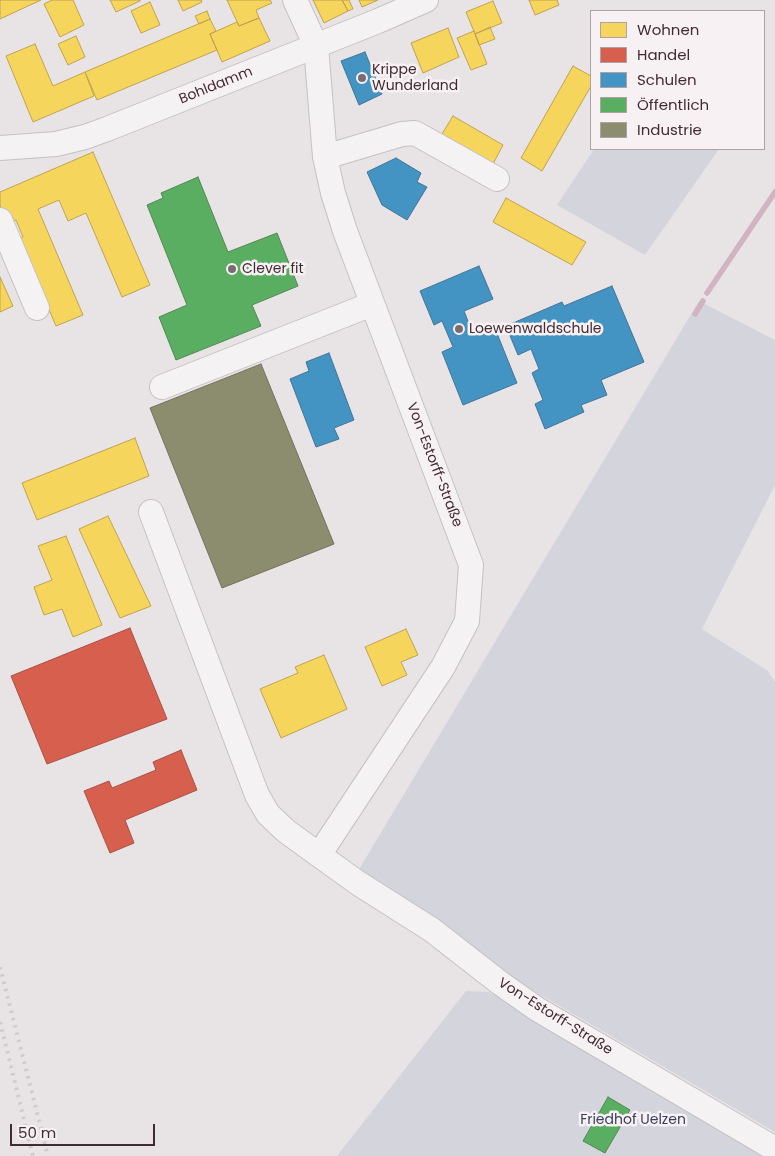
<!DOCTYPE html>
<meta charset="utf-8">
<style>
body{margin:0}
#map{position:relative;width:775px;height:1156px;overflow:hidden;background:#e8e4e6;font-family:Poppins,sans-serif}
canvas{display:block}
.legend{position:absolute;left:590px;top:10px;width:175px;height:140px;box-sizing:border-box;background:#f7f1f4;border:1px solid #aea2a7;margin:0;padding:6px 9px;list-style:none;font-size:15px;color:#412b33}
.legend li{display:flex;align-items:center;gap:10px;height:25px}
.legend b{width:25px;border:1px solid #aea2a7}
.scale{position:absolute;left:10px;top:1124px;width:145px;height:22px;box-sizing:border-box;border:2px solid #412b33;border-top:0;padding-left:6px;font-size:15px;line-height:18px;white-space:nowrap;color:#412b33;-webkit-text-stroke:4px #f7f1f4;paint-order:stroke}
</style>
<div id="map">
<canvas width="775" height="1156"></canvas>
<ul class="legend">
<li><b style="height:14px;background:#f6d55c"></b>Wohnen</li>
<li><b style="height:14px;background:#d6604d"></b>Handel</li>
<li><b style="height:14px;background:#4393c3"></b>Schulen</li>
<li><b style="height:14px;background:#5aae61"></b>Öffentlich</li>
<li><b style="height:14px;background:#8c8c6e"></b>Industrie</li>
</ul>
<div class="scale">50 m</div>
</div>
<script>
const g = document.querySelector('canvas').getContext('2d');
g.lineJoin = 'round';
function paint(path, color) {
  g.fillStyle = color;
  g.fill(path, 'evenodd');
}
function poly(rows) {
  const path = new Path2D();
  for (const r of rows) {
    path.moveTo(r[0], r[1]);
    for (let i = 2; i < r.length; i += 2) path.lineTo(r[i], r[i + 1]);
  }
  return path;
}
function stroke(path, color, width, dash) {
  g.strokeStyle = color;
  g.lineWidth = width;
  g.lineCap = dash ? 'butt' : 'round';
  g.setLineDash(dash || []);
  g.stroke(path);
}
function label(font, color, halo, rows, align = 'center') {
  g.font = font + ' Poppins,sans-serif';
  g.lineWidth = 5;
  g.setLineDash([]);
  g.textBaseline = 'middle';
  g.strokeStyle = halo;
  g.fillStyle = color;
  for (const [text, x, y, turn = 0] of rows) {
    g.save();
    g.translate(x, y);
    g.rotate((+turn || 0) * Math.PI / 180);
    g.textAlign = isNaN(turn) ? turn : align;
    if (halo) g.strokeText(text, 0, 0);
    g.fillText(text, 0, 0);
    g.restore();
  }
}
const green = poly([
 [594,149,719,149,645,255,557,205],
 [699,301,775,340,775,485,702,629,768,671,775,682,775,1132,517,981,358,871],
 [466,991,489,992,763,1156,337,1156]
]);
const homes = poly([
 [0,0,41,0,0,19,0,0],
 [52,0,73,0,84,25,60,37,44,4,52,0],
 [110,0,140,0,140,1,116,12,110,0],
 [178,0,201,0,202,2,183,11,178,0],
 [227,0,270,0,272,3,256,10,259,18,239,26,227,0],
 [313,0,342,0,348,11,324,23,313,0],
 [342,0,349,0,353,9,348,11,342,0],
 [359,0,378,0,362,7,359,0],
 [529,0,557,0,559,5,535,15,529,0],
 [493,1,502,23,475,34,466,12,493,1],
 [150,2,160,25,141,33,131,11,150,2],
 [207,11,210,19,199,24,195,16,207,11],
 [259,18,270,41,222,62,210,34,237,22,239,26,259,18],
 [210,19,216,31,210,34,217,50,97,100,85,72,210,19],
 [490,27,495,39,479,45,475,34,490,27],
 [448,28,459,57,423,73,411,43,448,28],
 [474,31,487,64,471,70,457,38,474,31],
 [76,36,85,57,68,65,58,44,76,36],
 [35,44,53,86,85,72,94,96,33,122,6,56,35,44],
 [573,66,591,76,591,86,542,171,521,158,573,66],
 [453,116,503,145,493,164,442,134,453,116],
 [93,152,150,285,122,297,86,213,68,221,59,200,38,209,83,315,56,326,19,238,23,237,16,220,8,224,0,205,0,192,93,152],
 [506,198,586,242,572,265,493,222,506,198],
 [0,277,13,306,0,312,0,277],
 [135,438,149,476,37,520,22,483,135,438],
 [108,516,151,606,120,618,79,529,108,516],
 [66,536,102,625,73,637,62,609,44,615,34,587,52,580,38,546,66,536],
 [406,629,418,655,401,662,407,675,382,686,365,647,406,629],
 [324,655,347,709,281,738,260,689,298,673,295,667,324,655]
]);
const shops = poly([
 [130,628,167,719,47,764,11,676,130,628],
 [181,750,197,790,125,820,134,843,110,853,84,791,109,781,112,788,156,770,153,762,181,750]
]);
const schools = poly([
 [365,52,382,94,359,105,341,61,365,52],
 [396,158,421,173,417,182,427,187,407,220,382,205,367,172,396,158],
 [479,266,493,299,464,311,473,334,494,326,517,383,463,405,442,352,453,347,442,321,434,325,420,291,479,266],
 [612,286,644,362,601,380,607,395,581,405,584,412,545,429,535,404,543,400,532,373,539,369,531,349,518,355,506,326,562,302,564,306,612,286],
 [329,353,354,420,334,428,339,439,316,447,290,379,309,371,306,362,329,353]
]);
const public = poly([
 [198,177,228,252,277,233,298,286,252,305,261,326,176,360,159,317,187,305,147,205,163,198,161,193,198,177],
 [608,1097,630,1110,605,1153,583,1141,608,1097]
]);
const industry = poly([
 [261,364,334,544,222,588,150,408,261,364]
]);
const stream = poly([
 [707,293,775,192],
 [695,314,703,301]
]);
const minor = poly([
 [295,0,316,46,325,157,333,193,345,231,471,565,467,621,443,667,319,855,358,883,432,930,500,983,537,1009,775,1149],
 [0,148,56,144,85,137,107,129,378,21,426,0],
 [325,157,402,134,415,133,497,179],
 [0,220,37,308],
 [162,387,372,304],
 [151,512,257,795,268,814,286,831,319,855]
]);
const rail = poly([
 [0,967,48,1156],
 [0,1022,33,1156]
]);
const markers = [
 [362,78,5,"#7b6c72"],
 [232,269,5,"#7b6c72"],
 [459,329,5,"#7b6c72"]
];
const poiNames = [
 ["Krippe",372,70],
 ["Wunderland",372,86],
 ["Clever fit",242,269],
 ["Loewenwaldschule",469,329]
];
const streetNames = [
 ["Bohldamm",216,86,-22],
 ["Von-Estorff-Straße",434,465,69],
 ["Von-Estorff-Straße",555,1017,32]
];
const parkNames = [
 ["Friedhof Uelzen",633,1120]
];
paint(green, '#d4d4dc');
paint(homes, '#f6d55c');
stroke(homes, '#c0a250', 1);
paint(shops, '#d6604d');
stroke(shops, '#a95045', 1);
paint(schools, '#4393c3');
stroke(schools, '#427498', 1);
paint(public, '#5aae61');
stroke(public, '#528753', 1);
paint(industry, '#8c8c6e');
stroke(industry, '#766f5c', 1);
stroke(stream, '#d2b3c2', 5.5);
stroke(minor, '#c5c1c3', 26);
stroke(minor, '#f5f2f4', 24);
stroke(rail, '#d0cccd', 4, [2.5, 5]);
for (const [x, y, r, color] of markers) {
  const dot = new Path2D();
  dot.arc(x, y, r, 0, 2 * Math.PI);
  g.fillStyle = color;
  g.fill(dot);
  stroke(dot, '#f7f1f4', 2);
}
label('14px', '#412b33', '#f7f1f4', poiNames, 'left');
label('14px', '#412b33', '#f7f1f4', streetNames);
label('14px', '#383f5c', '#f7f1f4', parkNames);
</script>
